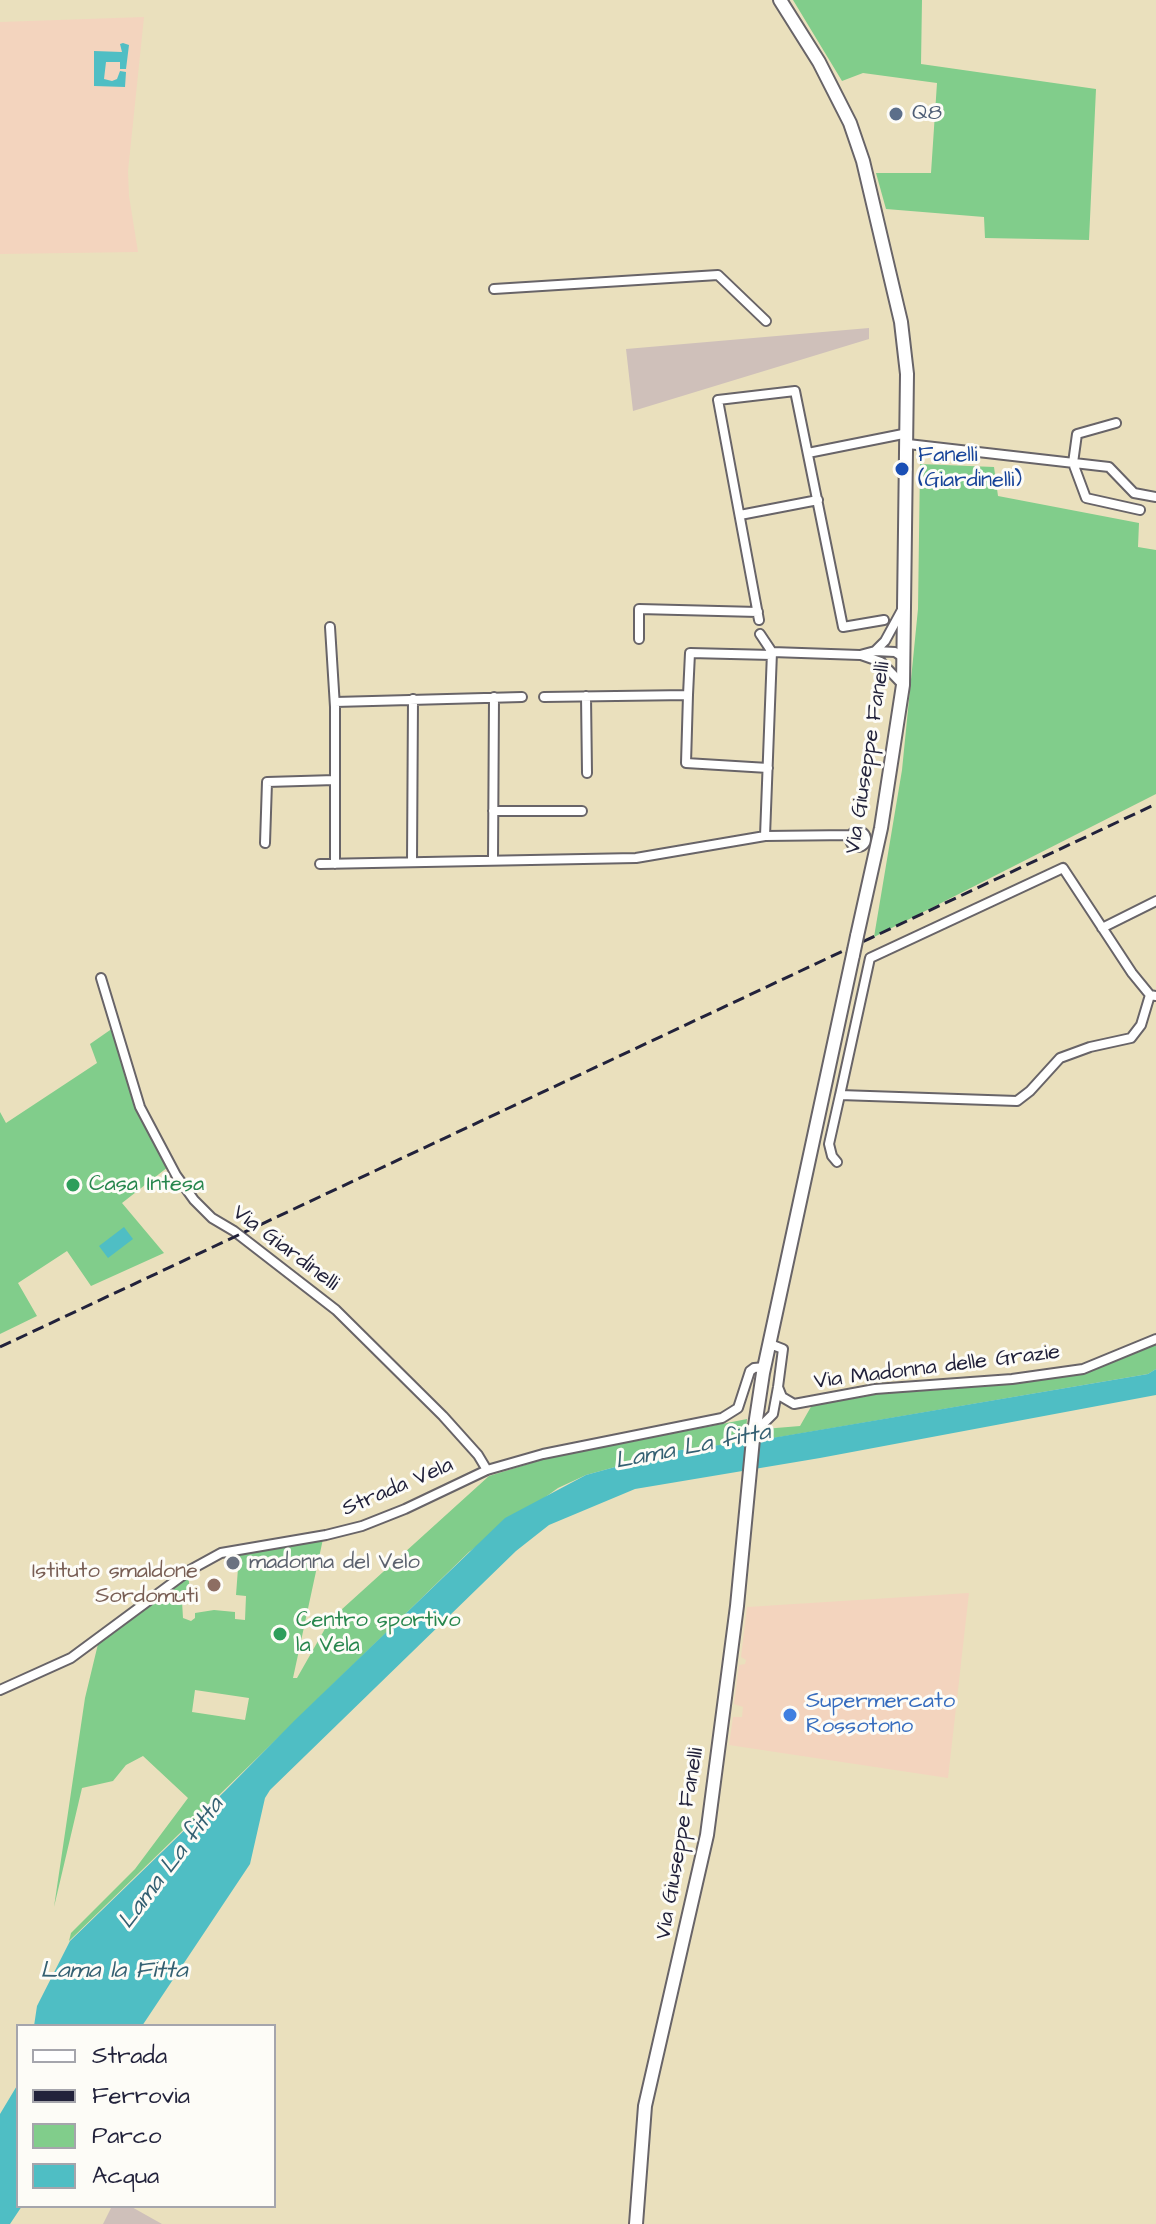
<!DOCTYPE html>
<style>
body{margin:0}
#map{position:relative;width:1156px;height:2224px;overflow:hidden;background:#eae0bd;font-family:"Architects Daughter",sans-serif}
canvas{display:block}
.legend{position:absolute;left:16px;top:2024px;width:260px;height:184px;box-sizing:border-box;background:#fdfcf7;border:2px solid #a5a5ac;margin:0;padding:10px 14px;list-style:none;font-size:24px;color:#22223b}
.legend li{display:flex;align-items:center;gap:16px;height:40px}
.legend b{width:40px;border:2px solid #a5a5ac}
</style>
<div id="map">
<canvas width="1156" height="2224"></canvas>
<ul class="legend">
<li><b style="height:10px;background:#fff"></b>Strada</li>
<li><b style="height:10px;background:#22223b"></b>Ferrovia</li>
<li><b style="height:22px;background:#81cd8b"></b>Parco</li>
<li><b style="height:22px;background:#4fbec4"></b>Acqua</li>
</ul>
</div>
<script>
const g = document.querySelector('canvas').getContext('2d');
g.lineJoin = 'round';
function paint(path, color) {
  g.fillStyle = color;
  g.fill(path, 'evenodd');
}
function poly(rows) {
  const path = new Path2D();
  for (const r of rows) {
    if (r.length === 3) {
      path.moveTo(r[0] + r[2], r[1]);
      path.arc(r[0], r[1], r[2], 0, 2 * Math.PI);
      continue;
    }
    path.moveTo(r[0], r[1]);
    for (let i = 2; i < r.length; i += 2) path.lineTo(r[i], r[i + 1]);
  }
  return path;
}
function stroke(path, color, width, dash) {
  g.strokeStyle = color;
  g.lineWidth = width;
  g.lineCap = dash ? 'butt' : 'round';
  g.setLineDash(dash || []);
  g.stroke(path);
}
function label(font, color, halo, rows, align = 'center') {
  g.font = font + ' "Architects Daughter",sans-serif';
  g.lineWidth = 6;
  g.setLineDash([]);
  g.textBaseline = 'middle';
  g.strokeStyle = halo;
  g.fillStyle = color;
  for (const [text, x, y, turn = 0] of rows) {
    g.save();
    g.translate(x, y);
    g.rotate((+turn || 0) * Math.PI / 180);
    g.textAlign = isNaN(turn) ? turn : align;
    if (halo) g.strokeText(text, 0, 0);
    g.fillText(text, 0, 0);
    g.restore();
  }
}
const built = poly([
 [144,17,128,171,129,196,138,252,0,254,0,22],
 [969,1593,948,1778,729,1745,733,1717,742,1717,743,1707,734,1704,739,1665,745,1664,746,1660,741,1657,747,1607]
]);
const industrial = poly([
 [869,328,869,339,633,411,626,349],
 [112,2206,130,2206,162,2224,103,2224]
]);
const green = poly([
 [793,0,922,0,921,64,1096,89,1089,240,985,238,984,217,886,209,876,173,931,173,937,83,863,73,842,81],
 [920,464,994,467,998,496,1139,523,1138,547,1156,550,1156,794,874,937,902,770,918,609],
 [113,1028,138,1109,168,1167,122,1203,164,1253,91,1286,67,1251,18,1283,37,1316,0,1334,0,1112,6,1123,97,1063,90,1044],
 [1156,1343,1156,1369,1148,1374,762,1440,764,1429,800,1426,812,1405,875,1394,937,1390,1082,1374],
 [747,1419,745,1442,673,1451,586,1475,558,1488,469,1552,69,1941,71,1933,135,1869,188,1798,143,1756,126,1765,113,1781,82,1788,54,1907,85,1698,98,1644,188,1573,191,1601,182,1601,183,1618,191,1621,195,1618,195,1613,214,1610,235,1612,235,1619,245,1620,246,1596,236,1595,239,1555,323,1539,293,1678,297,1678,330,1620,489,1476,548,1458],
 [195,1690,249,1698,245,1720,192,1712]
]);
const water = poly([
 [123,43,129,45,126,69,120,69,120,62,106,62,104,79,112,81,117,79,120,71,126,72,125,87,94,86,94,51,122,52,120,44],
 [124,1227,133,1239,108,1258,99,1246],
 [1156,1369,1156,1395,820,1458,635,1489,549,1525,516,1551,270,1790,265,1798,250,1864,142,2026,34,2026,37,2006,70,1941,225,1791,295,1720,505,1518,586,1475,673,1451,766,1439,1148,1374],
 [18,2084,18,2206,22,2206,10,2224,0,2224,0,2114]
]);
const minor = poly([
 [494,289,718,275,766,321],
 [1116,423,1077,434,1073,463,1086,498,1140,510],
 [908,444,1109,467,1134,493,1156,497],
 [808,453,908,433],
 [740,515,818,500],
 [759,620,718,400,795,391,843,627,884,620],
 [330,627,335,707],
 [639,639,639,609,758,612],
 [875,651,895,652,904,658],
 [772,652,860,655,875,651,885,641,903,608],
 [861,655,881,662,903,685],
 [586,696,587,773],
 [544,697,688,695],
 [768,768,686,763,688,695,690,653,772,655],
 [493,811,582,811],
 [858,839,8],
 [765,836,851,835],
 [265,843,267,782,335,780],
 [493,860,494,697],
 [412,861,413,699],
 [320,864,636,858,765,836,772,652,760,634],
 [335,864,335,702,522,697],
 [1102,928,1156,901],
 [101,978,140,1107,176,1175,194,1200,212,1218,234,1231,336,1310,443,1416,478,1455,487,1470],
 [840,1095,870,958,1063,868,1132,973,1150,995,1156,996],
 [837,1162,832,1156,829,1144,840,1095,1017,1101,1030,1091,1060,1058,1090,1047,1131,1038,1141,1025,1150,995],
 [778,1387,782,1397,794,1404,875,1389,1012,1379,1083,1369,1156,1339],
 [753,1439,761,1435,764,1423,773,1414,778,1387,783,1349,770,1344],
 [0,1690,71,1658,190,1570,221,1553,326,1535,362,1526,405,1509,487,1470,543,1454,722,1418,738,1408,750,1371,754,1368,765,1367]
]);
const secondary = poly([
 [780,0,819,62,850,123,863,161,901,322,907,374,903,685,881,828,857,936],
 [636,2224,645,2106,707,1835,737,1606,753,1439,763,1373,853,955]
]);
const rail = poly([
 [0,1347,1156,804]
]);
const secondaryBridge = poly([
 [853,955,857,936]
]);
const markers = [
 [896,114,8,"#5c6f8a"],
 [902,469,8,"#1a4fb4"],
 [73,1185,8,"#2e9e5b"],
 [233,1563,8,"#6b7280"],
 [214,1585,8,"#8d6e63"],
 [280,1634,8,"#2e9e5b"],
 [790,1715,8,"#3f7fe0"]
];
const serviceNames = [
 ["Q8",912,114]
];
const transitNames = [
 ["Fanelli",918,456],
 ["(Giardinelli)",918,481]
];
const streetNames = [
 ["Via Giuseppe Fanelli",869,758,-81],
 ["Via Giardinelli",285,1249,37],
 ["Via Madonna delle Grazie",937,1368,-7],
 ["Strada Vela",398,1488,-23],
 ["Via Giuseppe Fanelli",681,1844,-80]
];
const leisureNames = [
 ["Casa Intesa",89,1185],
 ["Centro sportivo",296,1621],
 ["la Vela",296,1646]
];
const worshipNames = [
 ["madonna del Velo",249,1563]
];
const educationNames = [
 ["Istituto smaldone",198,1572],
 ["Sordomuti",198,1597]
];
const shopNames = [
 ["Supermercato",806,1702],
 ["Rossotono",806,1727]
];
const waterNames = [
 ["Lama La fitta",693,1448,-11],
 ["Lama La fitta",172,1864,-53],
 ["Lama la Fitta",114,1972]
];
paint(built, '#f3d4be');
paint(industrial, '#cfc0ba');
paint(green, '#81cd8b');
paint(water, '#4fbec4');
stroke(minor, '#686468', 12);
stroke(secondary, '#686468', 16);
stroke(minor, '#fff', 8);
stroke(secondary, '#fff', 12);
stroke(rail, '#22223b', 3, [12, 6]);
stroke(secondaryBridge, '#686468', 16, []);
stroke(secondaryBridge, '#fff', 12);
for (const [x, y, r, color] of markers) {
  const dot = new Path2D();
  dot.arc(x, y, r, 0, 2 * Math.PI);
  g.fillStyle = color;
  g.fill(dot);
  stroke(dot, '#fdfcf7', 3);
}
label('22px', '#4e5e75', '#fdfcf7', serviceNames, 'left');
label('22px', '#164399', '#fdfcf7', transitNames, 'left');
label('22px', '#22223b', '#fdfcf7', streetNames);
label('22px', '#27864d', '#fdfcf7', leisureNames, 'left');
label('22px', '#5b616d', '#fdfcf7', worshipNames, 'left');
label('22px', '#785e54', '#fdfcf7', educationNames, 'right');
label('22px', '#366cbe', '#fdfcf7', shopNames, 'left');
label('italic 24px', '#346072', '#fdfcf7', waterNames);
</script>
